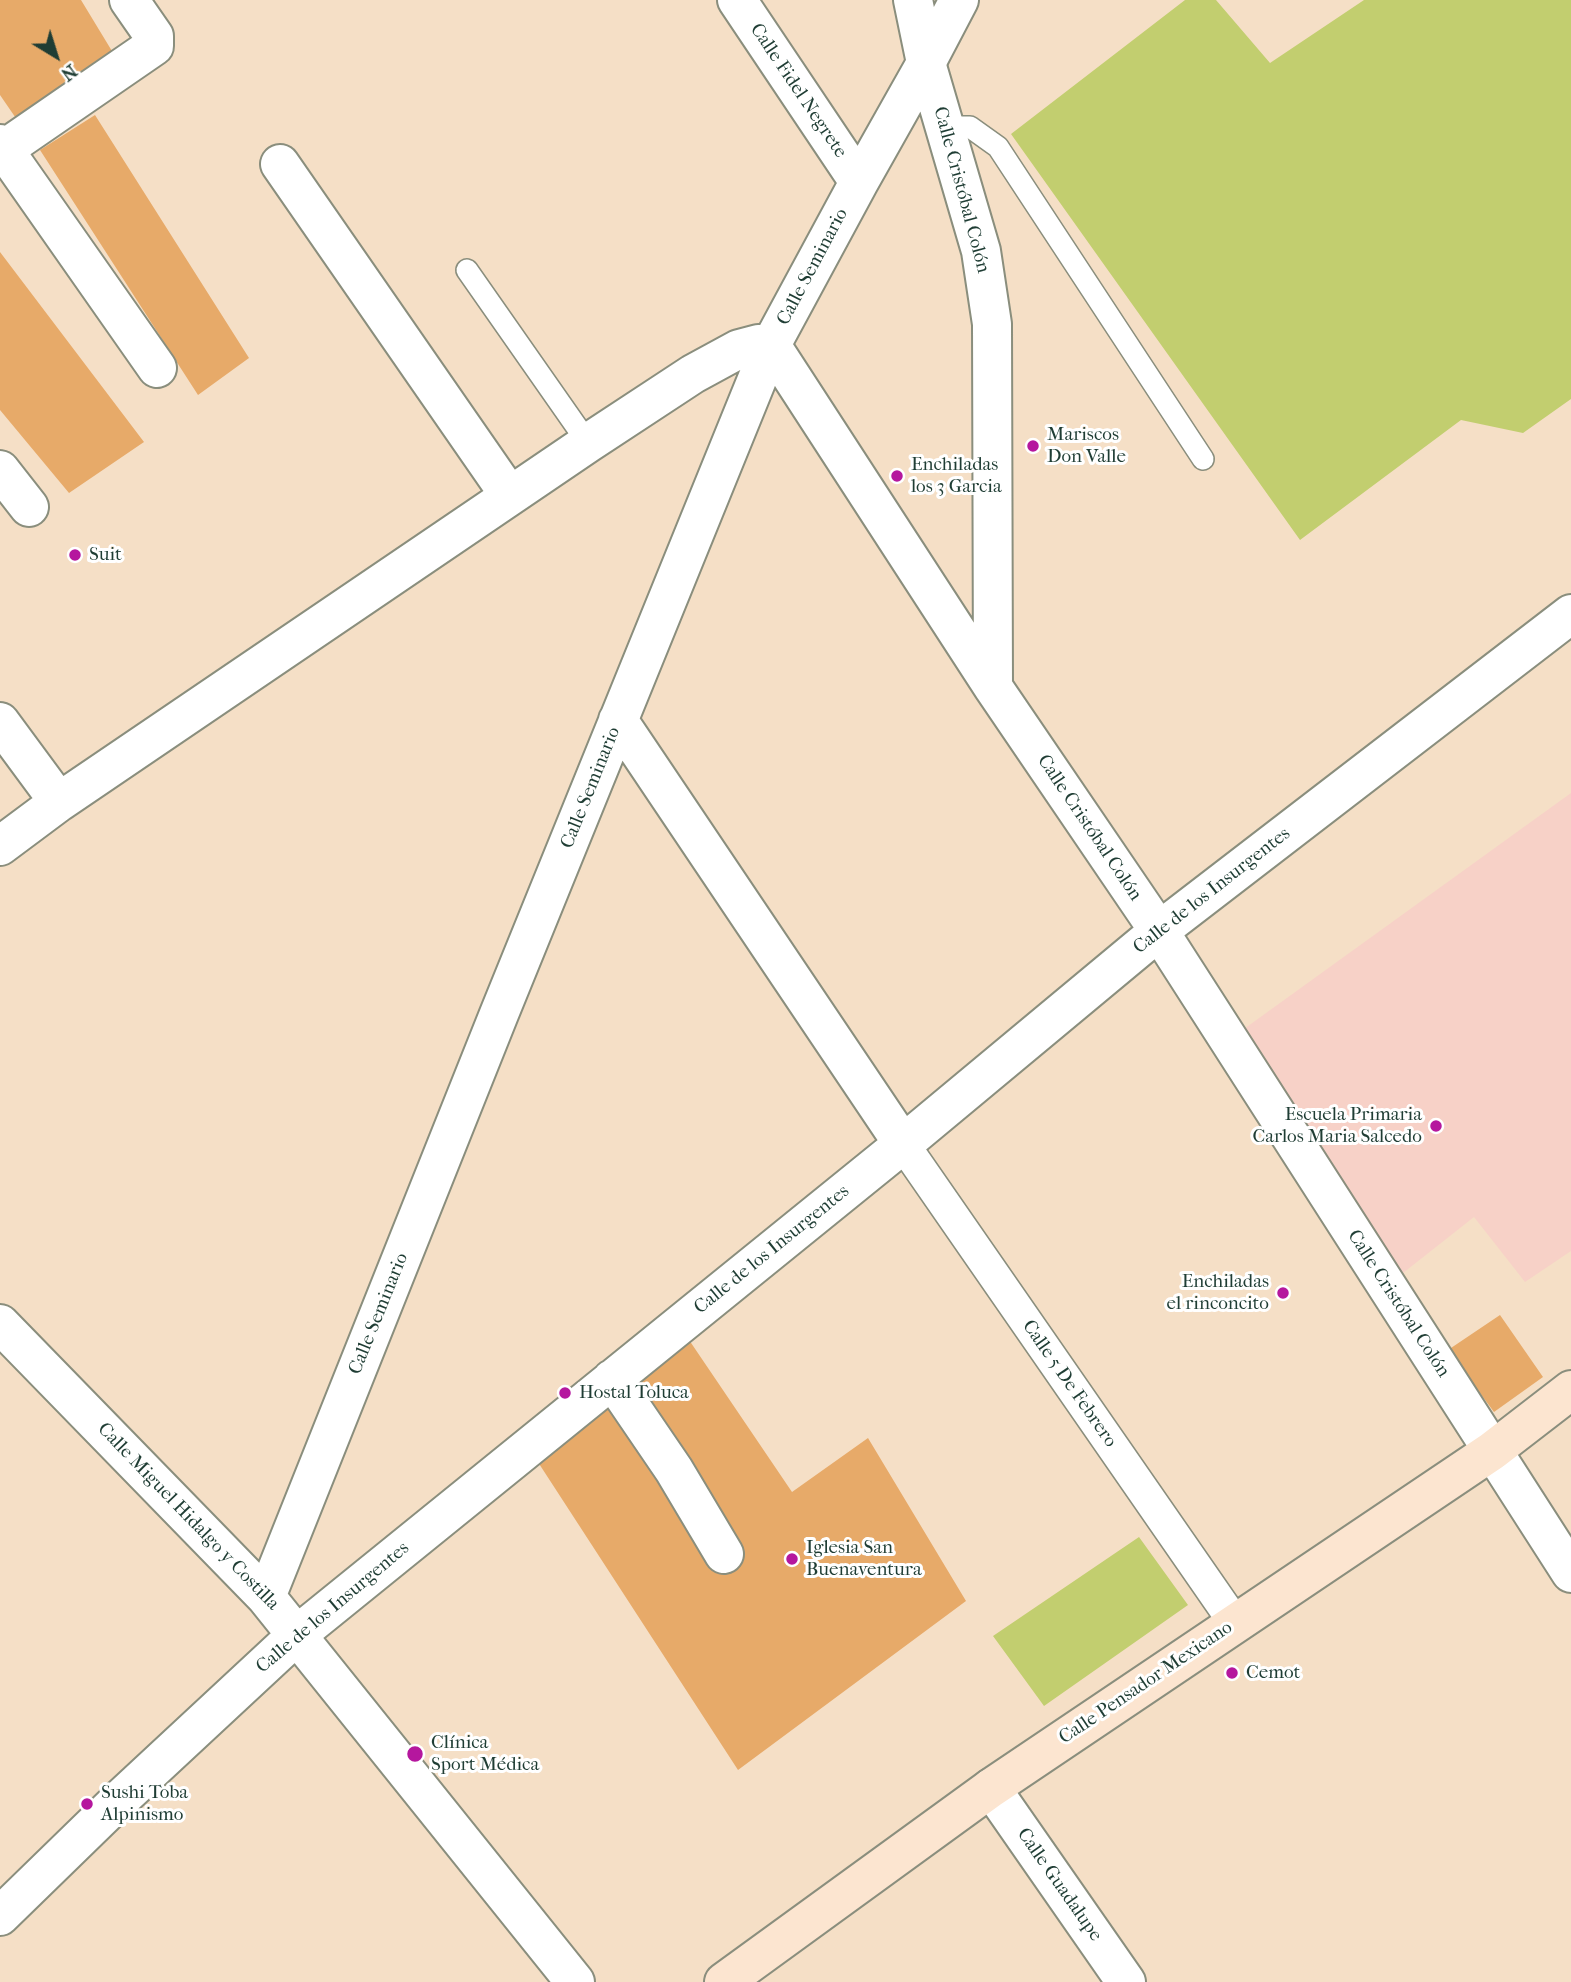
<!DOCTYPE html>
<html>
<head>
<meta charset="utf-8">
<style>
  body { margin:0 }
  #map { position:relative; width:1571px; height:1982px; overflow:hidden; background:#f5dfc6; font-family:"IM FELL French Canon",serif }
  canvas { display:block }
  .north { position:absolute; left:21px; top:21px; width:70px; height:70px; -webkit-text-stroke:5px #fff; paint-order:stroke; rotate:142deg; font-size:19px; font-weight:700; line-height:28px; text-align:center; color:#1f3d34 }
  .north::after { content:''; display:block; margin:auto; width:24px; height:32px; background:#1f3d34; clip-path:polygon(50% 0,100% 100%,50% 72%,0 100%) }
</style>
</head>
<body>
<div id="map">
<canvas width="1571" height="1982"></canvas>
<div class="north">N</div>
</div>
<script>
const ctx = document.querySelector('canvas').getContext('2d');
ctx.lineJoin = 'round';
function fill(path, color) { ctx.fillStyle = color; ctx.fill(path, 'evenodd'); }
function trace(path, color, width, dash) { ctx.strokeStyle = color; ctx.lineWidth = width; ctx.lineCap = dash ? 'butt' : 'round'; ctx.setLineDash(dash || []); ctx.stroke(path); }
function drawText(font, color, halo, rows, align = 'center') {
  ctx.font = font + ' "IM FELL French Canon",serif'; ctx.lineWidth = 6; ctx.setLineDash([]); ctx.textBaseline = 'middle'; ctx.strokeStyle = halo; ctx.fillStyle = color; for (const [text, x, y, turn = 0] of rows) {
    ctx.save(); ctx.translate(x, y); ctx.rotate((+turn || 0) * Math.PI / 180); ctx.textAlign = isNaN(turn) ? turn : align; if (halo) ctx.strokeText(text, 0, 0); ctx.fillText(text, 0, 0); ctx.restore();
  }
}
const built = new Path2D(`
  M1571 793V1251L1525 1282 1474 1217 1403 1273 1237 1034Z`);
const green = new Path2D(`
  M1185 0H1216L1270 63 1364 0H1571V399L1523 433 1461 420 1300 540 1011 134Z
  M1139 1537 1188 1605 1044 1706 993 1636Z`);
const building = new Path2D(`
  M0 0H81L118 61 22 127 0 95Z
  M95 115 249 358 198 395 40 150Z
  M0 252 144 442 69 493 0 410Z
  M1500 1315 1543 1377 1494 1412 1448 1350Z
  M685 1334 792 1492 868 1438 966 1601 738 1770 534 1456Z`);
const service = new Path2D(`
  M946 127H970L998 147 1203 459
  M467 270 588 443`);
const pedestrian = new Path2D(`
  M903 1144 1235 1623`);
const minor = new Path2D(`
  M737 0 859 182
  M926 63 981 251 992 324 993 687
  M0 144 157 368
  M0 152 154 46V36L129 0
  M280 164 510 496
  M771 345 993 687 1159 931 1571 1573
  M0 470 29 507
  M618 720 903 1144
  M0 722 59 802
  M0 846 59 802 588 443 693 374 739 349 758 344 771 345
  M0 1324 266 1597 575 1982
  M612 1379 674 1470 724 1554
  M266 1597 499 1014 771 345 859 182 926 63
  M991 1788 1126 1982
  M0 1916 114 1805 298 1634 903 1144 1159 931 1571 614`);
const tertiary = new Path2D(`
  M913 0 926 63
  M926 63 959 0`);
const secondary = new Path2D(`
  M724 1982 991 1788 1492 1451 1571 1390`);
const markers = [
  [1033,446,7,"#b5179e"],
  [897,476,7,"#b5179e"],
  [75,555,7,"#b5179e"],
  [1436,1126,7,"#b5179e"],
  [1283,1293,7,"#b5179e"],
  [565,1393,7,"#b5179e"],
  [792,1559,7,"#b5179e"],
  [1232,1673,7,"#b5179e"],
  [415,1754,9,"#b5179e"],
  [87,1804,7,"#b5179e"]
];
const streetNames = [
  ["Calle Fidel Negrete",798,91,56],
  ["Calle Cristóbal Colón",961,190,75],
  ["Calle Seminario",813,267,-62],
  ["Calle Seminario",591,788,-68],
  ["Calle Cristóbal Colón",1089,828,56],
  ["Calle de los Insurgentes",1212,891,-38],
  ["Calle de los Insurgentes",772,1250,-39],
  ["Calle Cristóbal Colón",1398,1304,57],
  ["Calle Seminario",379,1314,-68],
  ["Calle 5 De Febrero",1069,1384,55],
  ["Calle Miguel Hidalgo y Costilla",188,1517,46],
  ["Calle de los Insurgentes",333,1608,-40],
  ["Calle Pensador Mexicano",1146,1683,-34],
  ["Calle Guadalupe",1059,1885,55]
];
const poiNames = [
  ["Mariscos",1047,435],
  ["Don Valle",1047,457],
  ["Enchiladas",911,465],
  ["los 3 Garcia",911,487],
  ["Suit",89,555],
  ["Escuela Primaria",1422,1115,"right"],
  ["Carlos Maria Salcedo",1422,1137,"right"],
  ["Enchiladas",1269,1282,"right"],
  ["el rinconcito",1269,1304,"right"],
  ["Hostal Toluca",579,1393],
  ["Iglesia San",806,1548],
  ["Buenaventura",806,1570],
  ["Cemot",1246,1673],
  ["Clínica",431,1743],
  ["Sport Médica",431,1765],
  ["Sushi Toba",101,1793],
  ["Alpinismo",101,1815]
];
fill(built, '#f7d1c7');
fill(green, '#c2ce6f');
fill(building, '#e7aa69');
trace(service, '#8a8e7d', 24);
trace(pedestrian, '#8a8e7d', 35);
trace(minor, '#8a8e7d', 42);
trace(tertiary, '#8a8e7d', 42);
trace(secondary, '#8a8e7d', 42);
trace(service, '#fff', 21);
trace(pedestrian, '#fff', 32);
trace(minor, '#fff', 38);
trace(tertiary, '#fff', 38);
trace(secondary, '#fce5d0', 38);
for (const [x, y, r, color] of markers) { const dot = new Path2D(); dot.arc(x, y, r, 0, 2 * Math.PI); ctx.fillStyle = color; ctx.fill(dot); trace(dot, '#fff', 2.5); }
drawText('19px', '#1f3d34', '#fff', streetNames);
drawText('19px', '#1f3d34', '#fff', poiNames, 'left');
</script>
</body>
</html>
